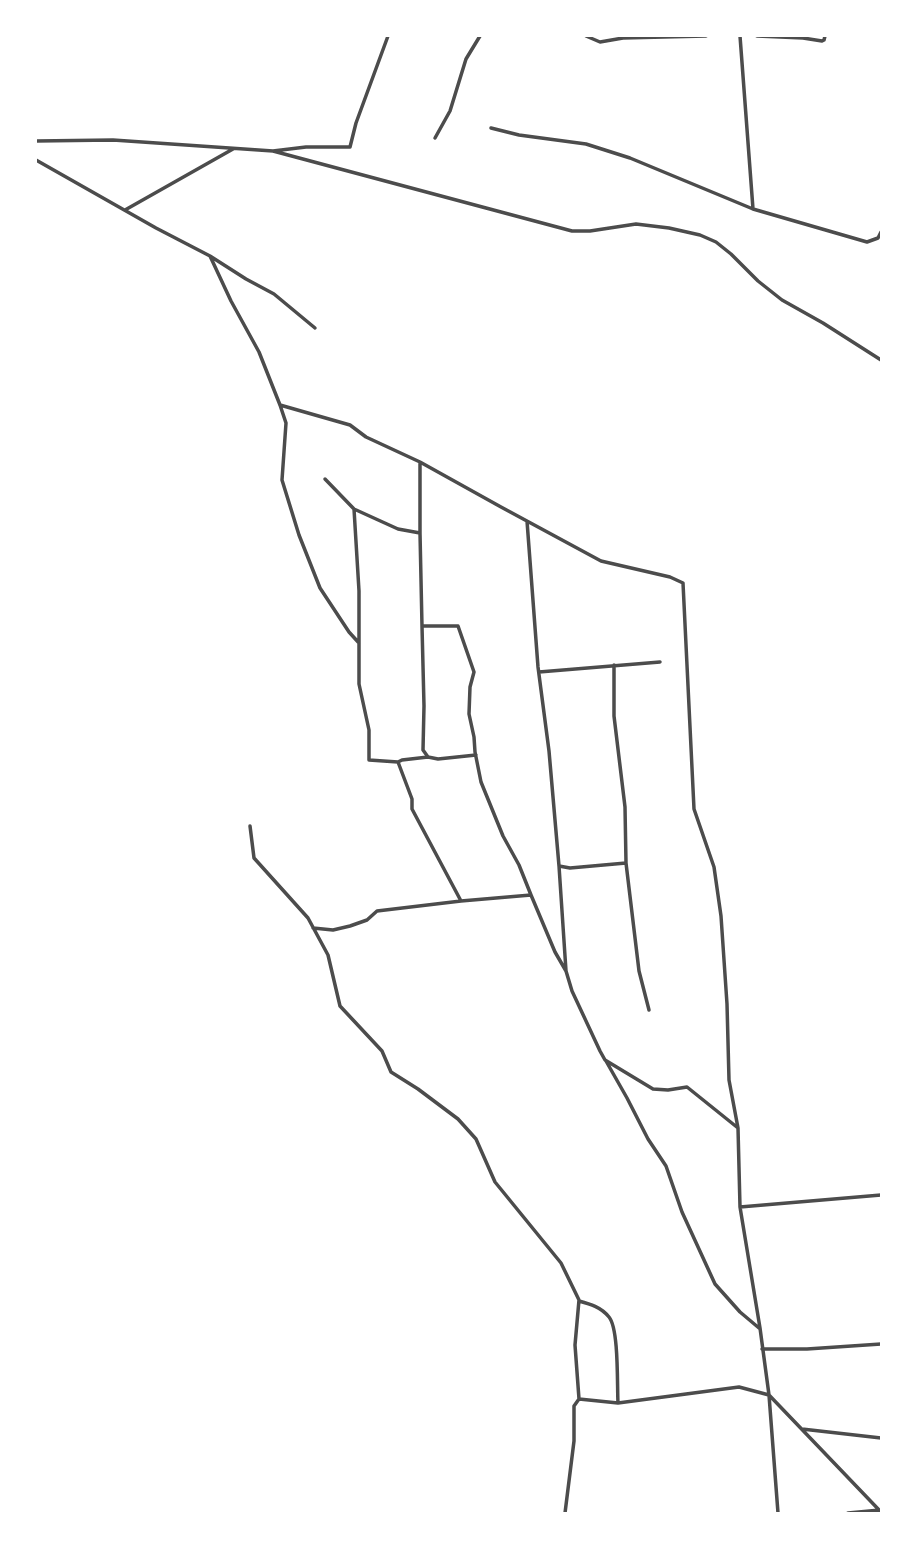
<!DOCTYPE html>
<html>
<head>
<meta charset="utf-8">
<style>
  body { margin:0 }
  #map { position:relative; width:917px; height:1549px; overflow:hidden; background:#fff; font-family:"IBM Plex Serif",serif }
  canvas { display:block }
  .frame { position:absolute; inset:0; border:37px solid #fff; pointer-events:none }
</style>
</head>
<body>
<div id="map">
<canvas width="917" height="1549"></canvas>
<div class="frame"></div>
</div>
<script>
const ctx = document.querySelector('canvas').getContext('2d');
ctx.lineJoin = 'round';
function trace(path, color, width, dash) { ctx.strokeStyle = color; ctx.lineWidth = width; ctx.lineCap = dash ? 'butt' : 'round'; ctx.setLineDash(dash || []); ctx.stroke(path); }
const minor = new Path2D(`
  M586 36 600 42 623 38 706 36
  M740 36 753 209
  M757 36 803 38 822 41 824 40 825 36
  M491 128 519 135 586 144 630 158 753 209 867 242 878 238 881 232
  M435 138 450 111 466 59 480 36
  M36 141 113 140 273 151 306 147H350L356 123 388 36
  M273 151 572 231H590L636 224 669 228 700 235 716 242 731 254 758 281 782 300 823 323 881 360
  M36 160 156 228 210 256 246 279 274 294 315 328
  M125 210 233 149
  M210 256 231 301 259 352 280 405 286 423 282 480 299 535 320 588 349 632 359 643
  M280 405 350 425 366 437 420 462V533L422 626H458L474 672 470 687 469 714 474 737 475 752 481 782 503 836 519 865 531 895
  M420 462 501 507 601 561 670 577 683 583 694 809 714 867 721 916 727 1004 729 1080 738 1128 740 1207 760 1328 769 1395 881 1512
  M325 479 354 509 398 529 420 533
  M354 509 359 591V684L369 730V760L398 762 412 799V809L461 901 531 895 555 952 566 971
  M527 521 538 667 549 751 559 866 570 868 626 863
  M422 626 424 706 423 750 428 757 438 759 476 755
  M614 665V716L625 807 626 863 639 971 649 1010
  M539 672 660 662
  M398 762 402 760 428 757
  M250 826 254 858 308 918 328 955 340 1006 382 1051 391 1072 418 1089 458 1119 476 1139 495 1182 561 1263 579 1300 575 1345 579 1399 618 1403 739 1387 769 1395 778 1513
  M559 866 566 971 572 991 600 1051 605 1060 653 1089 668 1090 687 1087 738 1128
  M313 928 333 930 350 926 367 920 377 911 461 901
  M606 1061 627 1098 648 1139 666 1166 682 1212 715 1284 740 1312 759 1328
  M740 1207 881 1195
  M579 1301C590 1304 601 1307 609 1317 619 1329 617 1385 618 1403
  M762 1349H807L881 1344
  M802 1429 881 1438
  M565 1513 574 1441V1406L579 1399
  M848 1513 880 1510`);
trace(minor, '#4c4c4c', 3.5);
</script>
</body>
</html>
